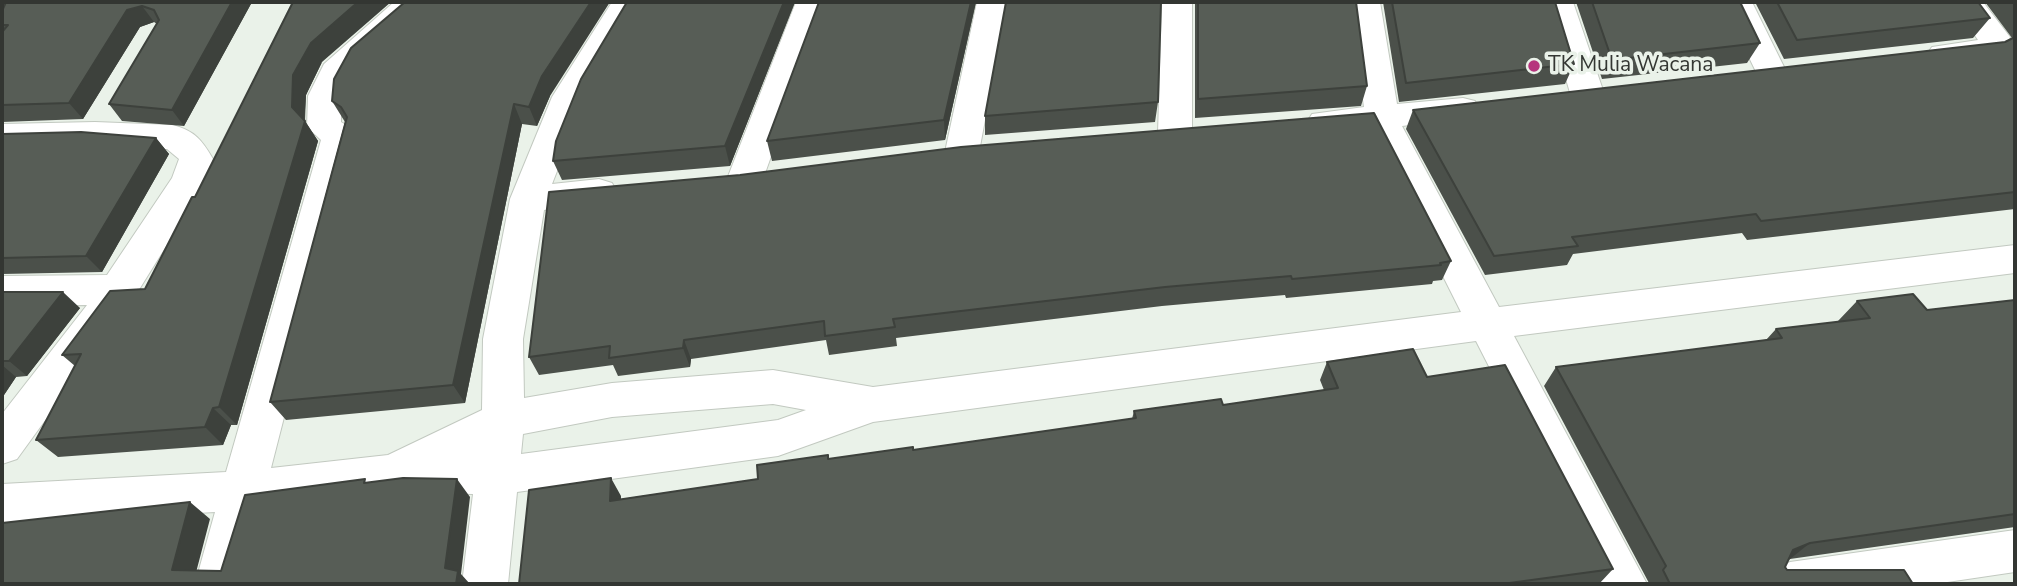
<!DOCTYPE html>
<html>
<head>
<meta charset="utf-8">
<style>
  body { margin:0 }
  #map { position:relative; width:2017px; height:586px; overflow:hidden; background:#eaf2e9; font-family:"Nunito Sans",sans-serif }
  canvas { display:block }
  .frame { position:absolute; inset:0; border:4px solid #333632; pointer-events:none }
</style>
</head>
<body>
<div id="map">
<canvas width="2017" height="586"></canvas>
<div class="frame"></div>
</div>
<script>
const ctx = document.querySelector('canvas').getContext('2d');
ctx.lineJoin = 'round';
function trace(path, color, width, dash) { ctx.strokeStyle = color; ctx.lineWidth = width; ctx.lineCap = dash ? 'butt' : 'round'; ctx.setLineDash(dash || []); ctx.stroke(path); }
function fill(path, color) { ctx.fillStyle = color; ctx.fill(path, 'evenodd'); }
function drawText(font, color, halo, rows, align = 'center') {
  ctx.font = font + ' "Nunito Sans",sans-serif'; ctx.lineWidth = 7; ctx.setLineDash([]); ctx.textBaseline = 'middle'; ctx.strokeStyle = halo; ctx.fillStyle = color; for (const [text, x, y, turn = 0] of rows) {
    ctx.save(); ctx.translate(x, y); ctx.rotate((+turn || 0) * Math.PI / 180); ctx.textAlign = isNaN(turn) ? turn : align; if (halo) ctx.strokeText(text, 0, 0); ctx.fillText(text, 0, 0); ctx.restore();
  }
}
const minor = new Path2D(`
  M2 2H13L20 12 13 28 2 31Z
  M394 2H427C393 52 342 50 341 122L351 128 356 136 271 468 388 455 482 410 483 339 510 199 552 97 612 2H642L586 97 552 184 599 179 612 183 617 192 612 201 544 210 523 339 524 398 612 383 773 370 873 387 1461 312 1369 129 1324 133 1312 130 1307 122 1312 114 1364 107 1350 2H1380L1397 104 1463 98 1475 101 1480 109 1475 117 1402 126 1499 307 2015 245V273L1514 336 1647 584H1600L1476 341 873 422 778 456 517 492 508 584H462L473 494 394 492 261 509 241 584H195L215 512 2 524V484L226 472 321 140 307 127 308 96 324 64ZM773 404 806 410 778 420 521 454 523 434 612 417Z
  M796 2H826L763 179 757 188 745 192 733 188 727 179Z
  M977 2H1007L979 152 974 161 962 164 950 161 945 152Z
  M1162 2H1192V133L1187 141 1175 145 1163 141 1158 133Z
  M1543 2H1573L1605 96 1600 104 1588 107 1576 104 1571 96Z
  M1722 2H1752L1787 73 1782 80 1771 84 1760 80Z
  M1952 2H1983L2010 37 2005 51C1990 64 1951 66 1932 61L1927 54 1932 47 1978 40Z
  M95 122 173 125C195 131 202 140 213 159L207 180 132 301 109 305 118 317 112 328 17 459 2 464V414L87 305 2 306V276L107 275 172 178 179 159 167 149 2 148V124Z
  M2015 530V572L1934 584H1767L1774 569 1790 562Z`);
const wall = new Path2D(`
  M6 2H252L184 126 122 121 109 104 157 24 154 22 140 27 83 119 2 122V11Z
  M795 2 730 166 562 180 553 161Z
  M819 2H976L945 140 772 161 767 141Z
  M1192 2H1356L1367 86 1361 106 1195 118V2Z
  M1383 2H1555L1574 64 1565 84 1399 102Z
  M1576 2H1740L1760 43 1747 63 1602 79Z
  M1755 2H1978L1990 18 1973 38 1784 59Z
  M1985 2H2015V209L1747 240 1742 233 1573 254 1567 265 1485 275 1406 129 1413 110 2005 42 2012 39V38Z
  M322 62 306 95 305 121 318 141 237 425H231L223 445 58 457 36 440 75 366 62 355 145 289 195 197Z
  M550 96 537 126 522 124 465 403 286 420 270 402 345 122 332 101Z
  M1158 102 1155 122 985 135V116Z
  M2 134 156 138 169 154 102 272 2 274Z
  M740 175 1451 261 1442 280 1433 281 1432 284 1286 298 1285 295 1162 306 896 338 897 346 829 355 826 340 691 359 690 367 618 376 613 365 539 375 529 357Z
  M2 292 80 308 27 376 16 377 2 398Z
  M2015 300V529V527L1790 559 1788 560 1785 567 1787 570 1913 584H1648L1649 583 1544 386 1556 367 1766 340 1776 329 1839 322 1838 321 1857 301 1927 310Z
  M1327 362 1427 377 1613 569 1599 584H519L621 496V499L758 479 828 455 829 459 913 450 1132 419 1134 411 1223 405 1324 390 1320 380Z`);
const shadedWall = new Path2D(`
  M232 2H252L184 126 172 110Z
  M358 2H391L322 62 306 95 304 124 305 121 318 141 237 425 219 407 292 107 293 75 311 43Z
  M591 2H610L550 96 537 126 529 107 542 76Z
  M784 2H795L730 166 725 146Z
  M971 2H976L945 140 944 120Z
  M142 6 154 22 140 27 83 119 69 103 127 10Z
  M514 104 522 124 465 403 453 385Z
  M156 138 169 154 102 272 86 256Z
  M63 292 80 308 27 376 9 361Z
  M684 340 691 359 690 367 683 348Z
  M2 365 16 377 2 398Z
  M213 408 231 425 223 445 205 427Z
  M611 478 621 496 619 517 610 501Z
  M457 479 470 497 461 574 470 584H456L445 568Z
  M190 502 210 519 193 584 172 570Z
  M1810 543 1790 559 1773 567 1793 550Z`);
const building = new Path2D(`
  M6 2H232L172 110 109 104 159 20 154 10 142 6 127 10 69 103 2 105V32L8 25H2V11Z
  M293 2H358L311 43 293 75 292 107 305 121 219 407 213 408 205 427 36 440 81 354 62 355 110 291 145 289 192 197H195Z
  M405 2H591L542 76 529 107 514 104 453 385 270 402 347 117 341 107 332 101 334 79 351 48Z
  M627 2H784L725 146 553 161 556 141 581 79Z
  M819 2H971L944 120 767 141Z
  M1006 2H1161L1158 102 985 116Z
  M1198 2H1356L1367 86 1198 99Z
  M1392 2H1555L1574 64 1406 83Z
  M1592 2H1740L1760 43 1612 60Z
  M1777 2H1978L1990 18 1797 40Z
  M2015 37V192L1761 221 1756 214 1572 237 1578 246 1494 256 1413 110 2005 42Z
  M1374 113 1451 261 1440 263 1441 265 1292 279 1291 276 1165 287 893 319 895 327 825 336 824 321 684 340 683 348 609 358 610 346 529 357 549 192 740 175 961 147Z
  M81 132 156 138 86 256 2 258V134Z
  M2 292H63L9 361H2Z
  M1913 294 1927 310 2015 300V514L1810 543 1793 550 1785 567 1787 570H1904L1913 584H1670L1663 570 1666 566 1556 367 1782 338 1776 329 1870 318 1857 301Z
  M1413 349 1427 377 1505 365 1613 569 1502 584H519L529 490 611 478 610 501 758 479 757 465 828 455V459L913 447V450L1136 418 1134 411 1221 399 1223 405 1338 388 1327 362Z
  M403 478 457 479 445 568 458 571 456 584H2V523L190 502 172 570 221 571 245 495 365 479 364 483Z`);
const markers = [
  [1534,66,7,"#b6347d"]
];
const poiNames = [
  ["TK Mulia Wacana",1548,66]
];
trace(minor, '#c2c9c0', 2);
fill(minor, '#fff');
fill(wall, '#4b504a');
fill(shadedWall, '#3d413c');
fill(building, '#575d56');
trace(building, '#3d413c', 2);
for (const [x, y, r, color] of markers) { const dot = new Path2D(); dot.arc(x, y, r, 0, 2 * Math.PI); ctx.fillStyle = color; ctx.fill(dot); trace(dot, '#eaf2e9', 2.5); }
drawText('21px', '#333632', '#eaf2e9', poiNames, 'left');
</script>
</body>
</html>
